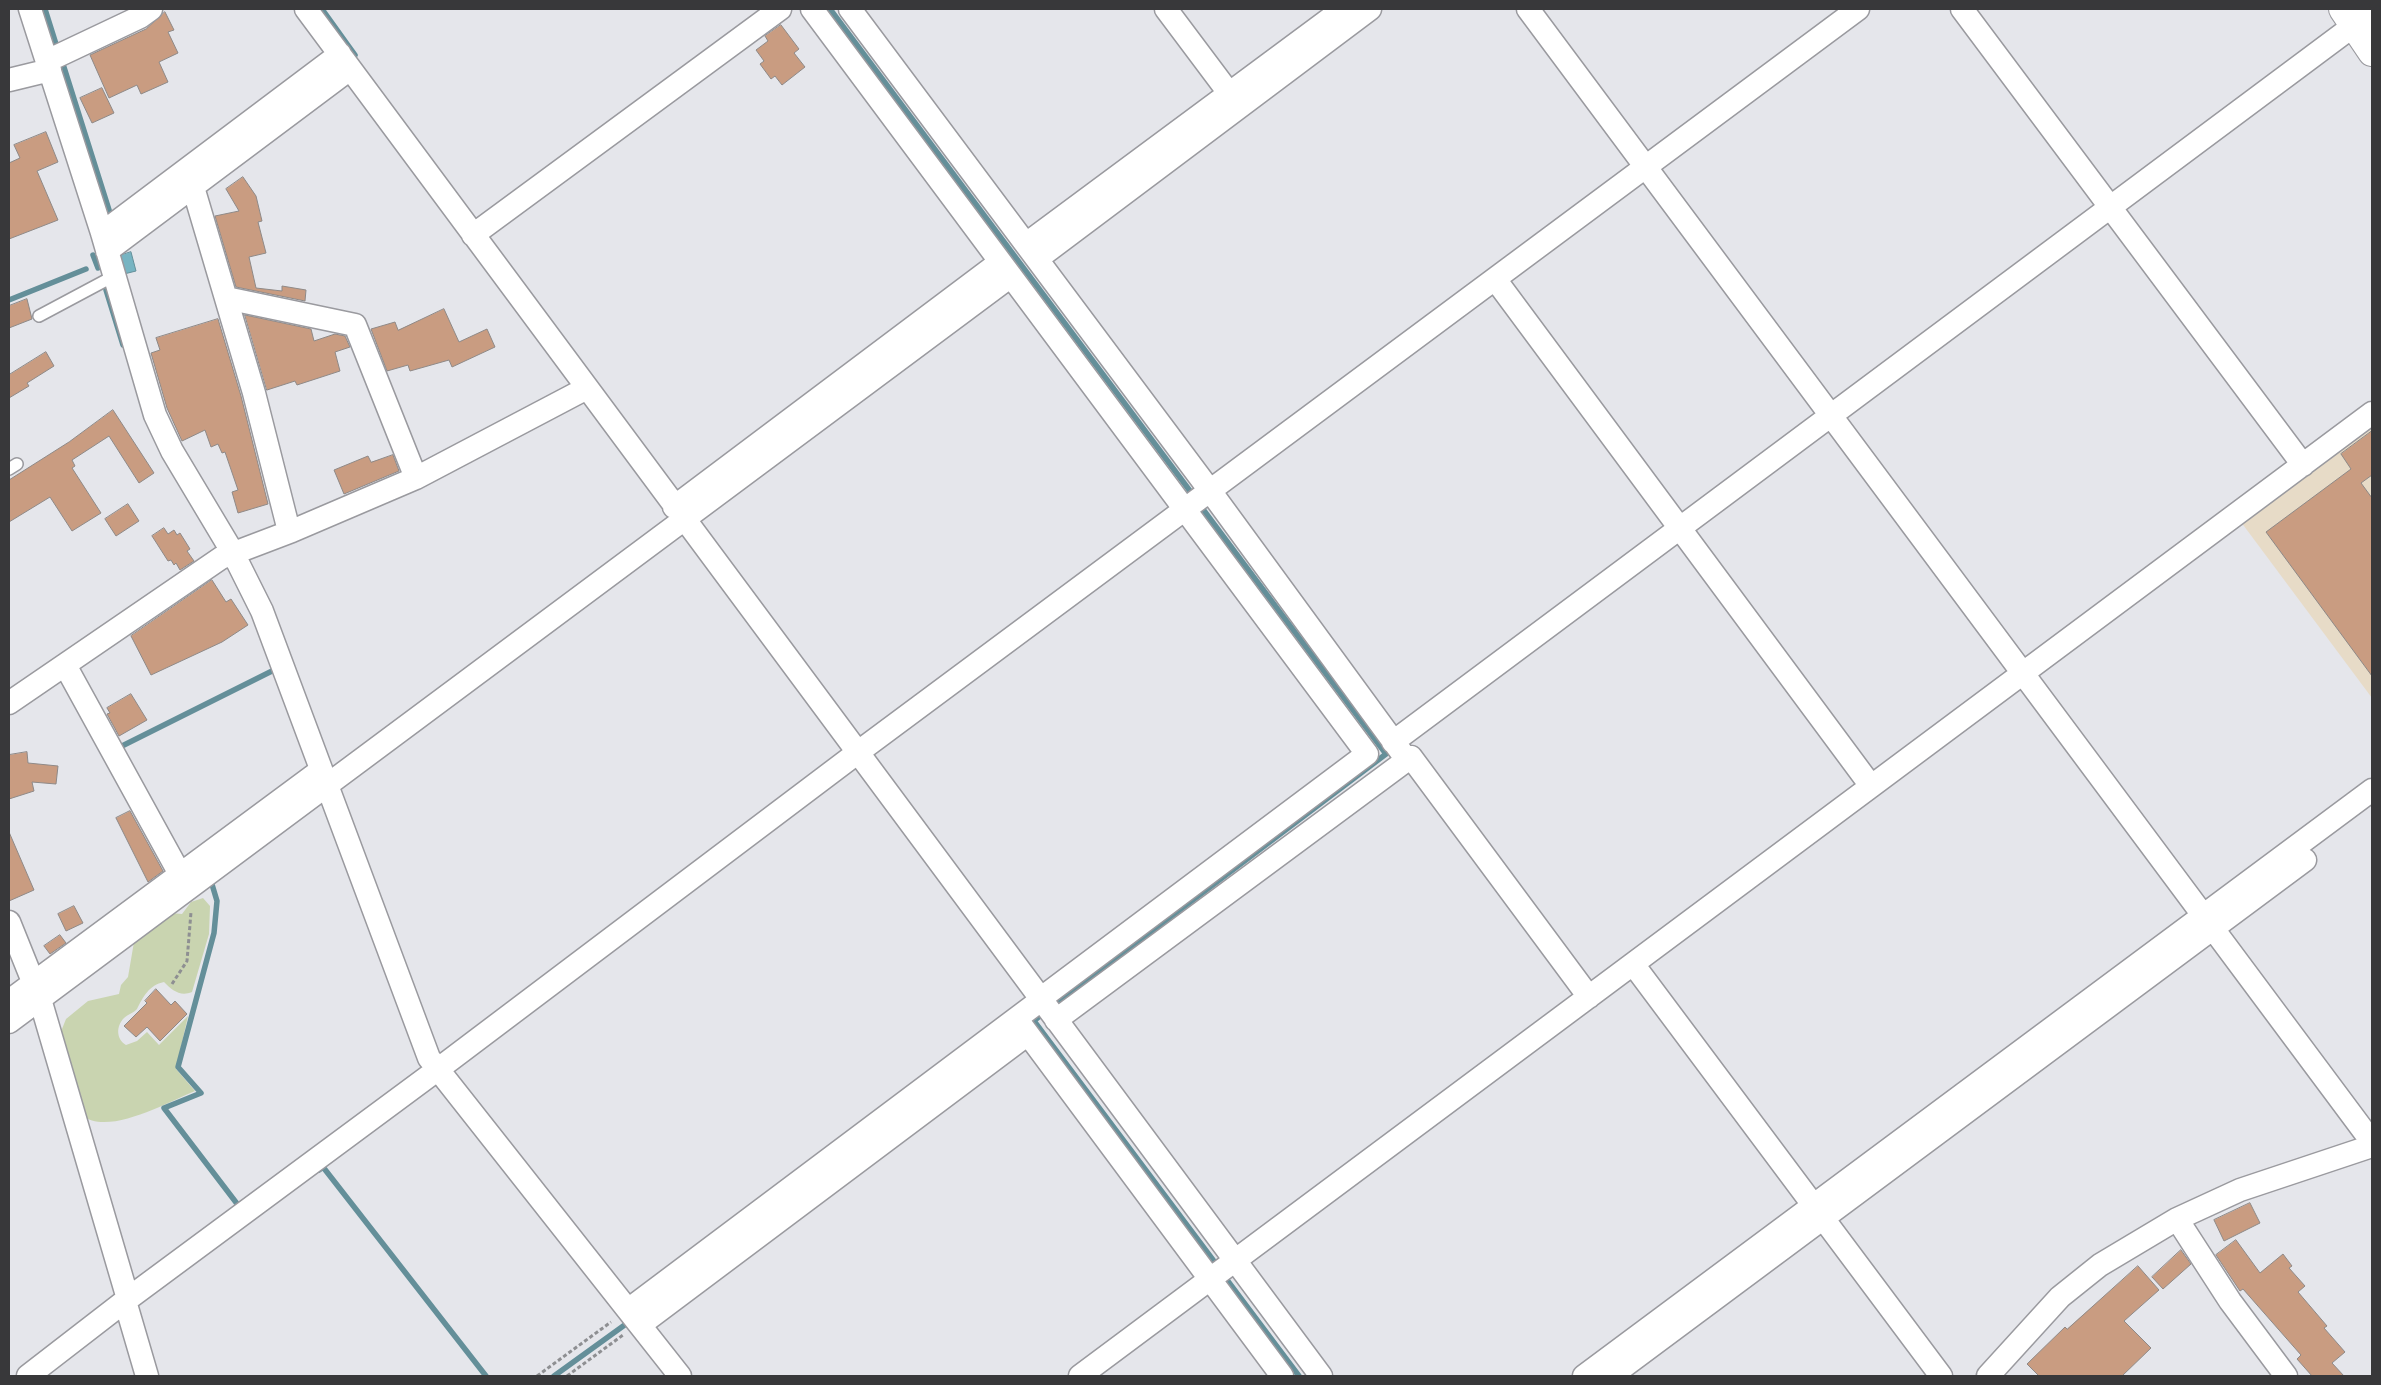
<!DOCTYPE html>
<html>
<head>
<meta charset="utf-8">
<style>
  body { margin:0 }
  #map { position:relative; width:2381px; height:1385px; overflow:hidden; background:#e5e6eb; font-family:Overpass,sans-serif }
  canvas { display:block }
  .frame { position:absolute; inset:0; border:10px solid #38383a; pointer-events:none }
</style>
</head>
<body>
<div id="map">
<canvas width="2381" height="1385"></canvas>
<div class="frame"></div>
</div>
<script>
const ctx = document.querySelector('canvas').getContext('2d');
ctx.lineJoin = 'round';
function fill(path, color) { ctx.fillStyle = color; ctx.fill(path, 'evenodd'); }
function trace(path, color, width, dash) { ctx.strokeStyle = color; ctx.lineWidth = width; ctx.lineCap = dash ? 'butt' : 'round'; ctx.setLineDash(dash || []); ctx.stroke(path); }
const industrial = new Path2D(`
  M2372 423V698L2241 522Z`);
const green = new Path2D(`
  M203 898 210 906 209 934 192 992C180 997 172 990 164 982 149 985 143 997 137 1009 134 1013 128 1014 124 1018 116 1026 116 1039 126 1045L137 1041 147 1032 159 1045 188 1016 176 1069 195 1091C168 1102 107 1137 82 1115L60 1034 66 1019 88 1001 119 994 121 985 128 977 134 942 171 913 182 914 191 902Z`);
const water = new Path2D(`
  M131 252 136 271 124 274 119 256Z`);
const stream = new Path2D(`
  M45 9 56 44
  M322 9 355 55
  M830 9 1193 495
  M63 64 110 213
  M93 255 98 268
  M106 290 123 345
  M9 300 86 269
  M120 747 274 670
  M211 881 217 901 214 933 178 1067 201 1093 164 1108 238 1205
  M1054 1005 1386 754 1202 508
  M1040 1016 1034 1021 1219 1268
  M319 1170 323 1167 486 1376
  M1224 1276 1299 1376
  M554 1376 626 1324`);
const building = new Path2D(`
  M165 12 174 30 168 32 178 53 159 62 168 82 141 94 137 85 109 98 90 55 146 29Z
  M781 25 799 49 794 53 805 67 782 85 775 76 771 79 760 64 764 61 756 50 768 41 765 36Z
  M102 88 114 113 92 123 80 98Z
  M46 132 58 162 37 171 58 220 9 239V163L20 158 14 145Z
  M243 177 256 196 262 221 258 222 266 253 249 257 256 288 282 291V286L306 290 305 301 236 287 215 216 239 211 226 189Z
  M27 299 32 319 9 328V306Z
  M444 309 459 342 487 329 495 347 452 367 449 360 410 371 408 365 387 371 371 329 395 322 398 330Z
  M245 315 311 329 314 341 335 334 345 336 350 347 335 352 340 371 297 385 295 381 267 390Z
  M218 319 241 396 268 504 238 513 232 492 238 490 225 452 222 453 218 444 211 447 205 430 182 441 167 408 151 353 160 350 156 338Z
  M46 352 54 366 27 383 29 386 9 398V375Z
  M113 410 154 473 139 483 109 436 72 460 75 466 72 468 101 513 72 531 50 497 9 522V480L69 442Z
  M2372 431V475L2361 483 2372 498V676L2266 532 2351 469 2341 454Z
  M393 455 399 471 344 494 334 470 368 456 371 462Z
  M128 504 139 521 116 536 105 519Z
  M164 528 168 534 174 530 177 535 180 533 190 549 187 551 194 561 180 570 176 563 174 565 171 560 168 561 152 536Z
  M212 580 226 602 231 599 248 625 222 642 151 675 131 636Z
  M131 694 147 720 119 736 107 714 110 713 107 708Z
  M27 752 28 763 58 766 56 784 32 782 34 791 9 799V755Z
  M130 811 163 871 148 882 116 818Z
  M9 832 34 890 9 901Z
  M74 906 83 923 66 931 58 914Z
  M60 935 66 943 50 954 44 946Z
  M156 989 171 1005 175 1001 187 1014 160 1041 147 1027 136 1037 124 1026 147 1003 145 1001Z
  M2250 1203 2260 1223 2224 1241 2214 1220Z
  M2236 1240 2260 1273 2283 1254 2292 1266 2289 1268 2305 1286 2298 1292 2327 1326 2324 1328 2345 1352 2332 1363 2344 1376H2312L2297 1359 2301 1355 2243 1289 2240 1291 2216 1255Z
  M2181 1250 2191 1264 2163 1289 2152 1277Z
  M2138 1266 2159 1290 2124 1321 2151 1348 2122 1376H2039L2027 1364 2065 1327 2067 1329Z`);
const path = new Path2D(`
  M172 984 187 961 191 912
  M537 1376 611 1322
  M567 1376 623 1335`);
const service = new Path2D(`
  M39 316 114 276
  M9 469 17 464`);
const minor = new Path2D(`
  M30 9 102 233 155 415 172 451 233 553 262 611 429 1058 680 1376
  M306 9 1321 1376
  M812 9 1367 754 1040 999
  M850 9 1211 492 1407 760
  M1166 9 1229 93
  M1528 9 2372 1142
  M1962 9 2303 465
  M47 61 140 17 151 9
  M9 80 50 70
  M193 187 254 393 289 531
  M102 233 340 54
  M473 235 780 9
  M1026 244 1343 9
  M107 251 350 69
  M1037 259 1370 9
  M1495 279 1871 786
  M226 298 355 325 416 478
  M674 507 1000 262
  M65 665 187 887
  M9 703 221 558 292 531 416 478 587 388
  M1393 742 2372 12
  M9 922 40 999 128 1299
  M1633 964 1941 1376
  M9 1001 321 770
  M1056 1020 1411 757 1589 997
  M9 1022 1011 276
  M1019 1022 1282 1376
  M2177 1219 2230 1301 2286 1376
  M125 1301 147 1376
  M628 1310 1041 1000
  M640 1325 1028 1034
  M28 1376 125 1301 437 1070 857 753 1858 9
  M1080 1376 2372 413
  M1584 1376 2372 790
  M1611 1376 2305 860
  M1988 1376 2060 1297 2100 1265 2177 1219 2240 1190 2372 1146`);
const secondary = new Path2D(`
  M2343 9 2372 52`);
fill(industrial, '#e7dbc7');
fill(green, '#c9d4b0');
fill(water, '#77b4c2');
trace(water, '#648f99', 1);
trace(stream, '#648f99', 5.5);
fill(building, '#c99c81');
trace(building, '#8e8987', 1);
trace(service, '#9a9a9f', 14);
trace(minor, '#9a9a9f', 25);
trace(secondary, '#9a9a9f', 30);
trace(path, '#8e8f92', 3, [4, 2.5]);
trace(service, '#fff', 11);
trace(minor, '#fff', 22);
trace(secondary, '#fff', 28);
</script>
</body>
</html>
